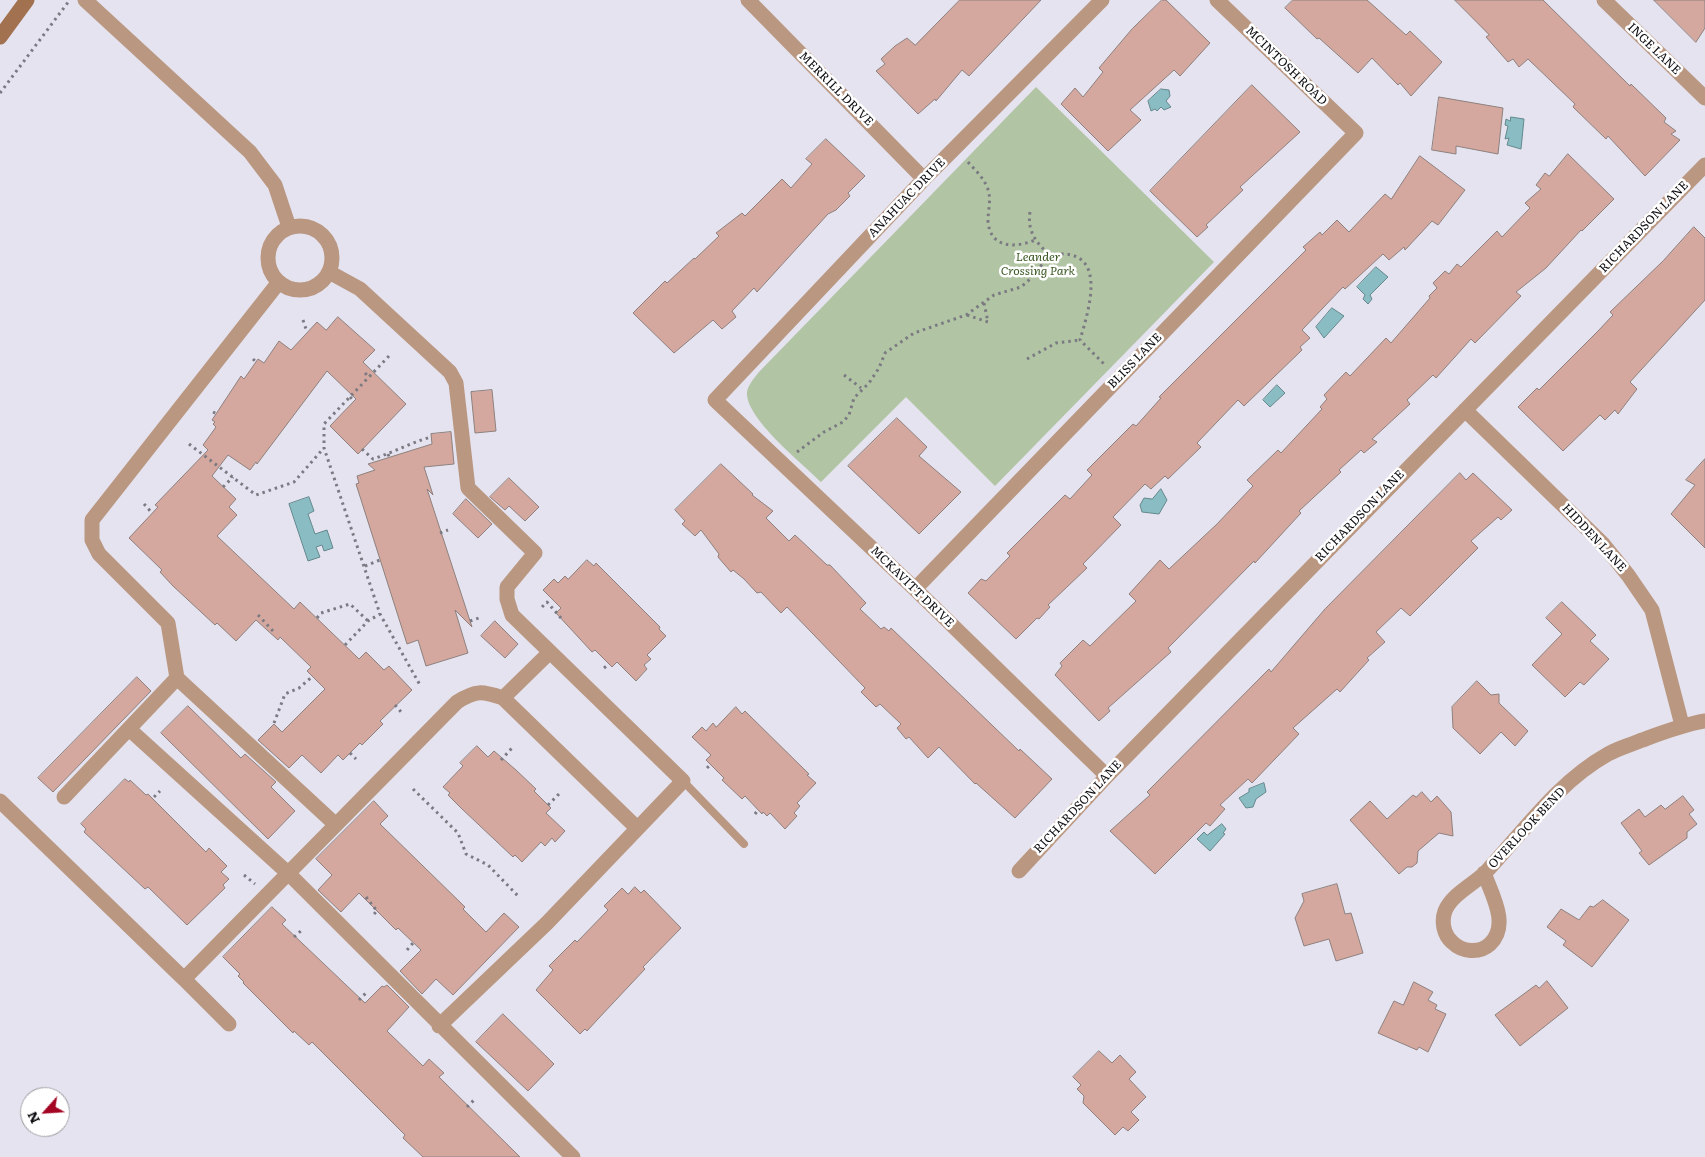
<!DOCTYPE html>
<html>
<head>
<meta charset="utf-8">
<style>
  body { margin:0 }
  #map { position:relative; width:1705px; height:1157px; overflow:hidden; background:#e4e3ef; font-family:Literata,serif }
  canvas { display:block }
  .north { position:absolute; left:20px; top:1087px; width:50px; height:50px; box-sizing:border-box; background:#fff; border:1px solid #9e9d9f; border-radius:50%; rotate:244deg; font-size:14px; font-weight:700; line-height:20px; text-align:center; color:#0c0b0f }
  .north::after { content:''; display:block; margin:auto; width:18px; height:22px; background:#a30523; clip-path:polygon(50% 0,100% 100%,50% 72%,0 100%) }
</style>
</head>
<body>
<div id="map">
<canvas width="1705" height="1157"></canvas>
<div class="north">N</div>
</div>
<script>
const ctx = document.querySelector('canvas').getContext('2d');
ctx.lineJoin = 'round';
function fill(path, color) { ctx.fillStyle = color; ctx.fill(path, 'evenodd'); }
function trace(path, color, width, dash) { ctx.strokeStyle = color; ctx.lineWidth = width; ctx.lineCap = dash ? 'butt' : 'round'; ctx.setLineDash(dash || []); ctx.stroke(path); }
function drawText(font, color, halo, rows, align = 'center') {
  ctx.font = font + ' Literata,serif'; ctx.lineWidth = 5; ctx.setLineDash([]); ctx.textBaseline = 'middle'; ctx.strokeStyle = halo; ctx.fillStyle = color; for (const [text, x, y, turn = 0] of rows) {
    ctx.save(); ctx.translate(x, y); ctx.rotate((+turn || 0) * Math.PI / 180); ctx.textAlign = isNaN(turn) ? turn : align; if (halo) ctx.strokeText(text, 0, 0); ctx.fillText(text, 0, 0); ctx.restore();
  }
}
const green = new Path2D(`
  M1036 87 1214 262 995 486 906 397 821 482C802 463 745 418 747 392 748 385 755 377 759 372Z`);
const water = new Path2D(`
  M1161 89 1169 90 1170 96 1166 101 1171 107 1164 110 1161 107 1157 111 1155 109 1151 111 1148 101Z
  M1511 117 1524 119 1521 149 1507 145 1509 138 1505 139 1508 126 1505 125 1506 119 1510 121Z
  M1376 267 1388 277 1370 295 1372 299 1368 304 1363 299 1365 295 1357 287Z
  M1332 308 1344 316 1324 338 1316 327Z
  M1277 385 1285 393 1270 407 1263 400Z
  M1161 489 1167 500 1159 514 1142 512 1140 505 1144 498 1152 499Z
  M309 497 314 511 308 514 315 534 327 530 333 548 324 551 322 545 316 547 320 557 308 561 289 504Z
  M1264 783 1266 792 1256 799 1253 807 1246 808 1239 798 1249 792V789Z
  M1222 824 1226 829 1223 833 1225 834 1210 851 1197 839 1204 832 1207 835Z`);
const building = new Path2D(`
  M960 0H1041L969 76 962 70 936 101 935 99 918 114 876 71 885 64 881 59 895 46 907 38 915 45Z
  M1162 0H1166L1210 43 1180 76 1174 70 1130 110 1141 120 1108 151 1061 104 1075 88 1083 97 1103 72 1099 68 1132 29Z
  M1293 0H1367L1406 35 1410 31 1442 62 1411 96 1400 83 1398 85 1372 58 1358 73 1319 38 1317 39 1285 8Z
  M1455 0H1543L1630 86 1631 84 1666 118 1664 122 1676 131 1671 134 1680 140 1645 176 1608 136 1606 139 1573 107 1575 104 1528 59 1519 67 1513 59 1508 62 1486 37 1489 35Z
  M1654 0H1705V28L1696 42Z
  M1252 85 1300 132 1240 187 1243 190 1206 225 1208 227 1197 237 1150 191Z
  M1439 97 1503 108 1498 154 1456 146V154L1432 150Z
  M826 139 865 176 848 193 850 196 836 210 828 214 757 292 754 288 732 311 736 317 722 329 713 320 674 353 633 313 665 281 667 283 694 258 695 259 719 236 716 233 742 213 745 216 782 179 791 188 812 164 806 159Z
  M1568 154 1614 199 1582 231 1581 230 1546 268 1516 292 1521 296 1475 343 1471 339 1436 378 1433 375 1407 400 1410 404 1372 439 1377 442 1364 453 1361 450 1339 470 1341 472 1299 511 1301 513 1255 563 1254 561 1168 648 1171 652 1108 708 1110 711 1099 721 1055 675 1062 666 1060 663 1083 640 1090 646 1136 601 1129 594 1160 560 1169 569 1217 524 1253 486 1247 480 1278 450 1281 453 1322 409 1320 407 1327 399 1324 395 1346 372 1350 376 1386 338 1391 343 1430 298 1429 296 1437 288 1433 283 1445 271 1449 274 1457 264 1461 267 1497 231 1502 237 1530 208 1525 203 1541 189 1536 185 1545 173 1549 176Z
  M1420 156 1465 190 1438 225 1432 221 1405 250 1404 247 1389 260 1383 254 1345 289 1343 287 1302 330 1310 338 1300 347 1302 350 1244 406 1238 400 1197 443 1201 447 1168 479 1165 476 1151 489 1145 484 1113 517 1121 525 1083 564 1087 568 1048 605 1050 607 1039 619 1037 618 1016 639 968 593 981 579 986 581 1010 556 1007 553 1065 495 1070 499 1092 475 1087 470 1133 424 1136 426 1161 398 1159 397 1306 250 1303 247 1320 232 1322 235 1337 220 1349 232 1385 194 1391 199Z
  M1694 227 1705 238V300L1630 382 1637 389 1618 414 1615 410 1605 420 1600 415 1563 451 1518 407 1537 388 1539 390 1598 331 1613 315 1610 312 1663 261Z
  M338 317 375 350 363 362 406 404 358 454 330 426 356 399 327 371 257 464 256 462 250 470 228 455 212 476 236 499 229 507 237 515 217 536 294 609 300 602 359 659 366 652 384 670 389 666 412 690 380 721 383 724 362 745 360 743 343 760 338 755 321 773 302 755 289 768 258 740 274 724 282 732 325 689 307 671 311 667 280 637 278 640 256 620 236 641 217 623 215 625 173 586 160 572 162 570 129 538 158 507 155 505 208 450 203 445 216 427 213 424 215 422 212 420 241 376 244 379 258 359 264 363 279 341 291 350 317 322 326 330Z
  M492 390 496 431 475 433 471 392Z
  M897 418 927 447 919 456 961 492 919 534 848 466Z
  M451 432 454 464 424 467 433 495 427 489 472 627 455 610 468 653 426 666 418 640 407 644 356 484 359 483 357 476 375 470 368 464 432 444 431 434Z
  M1705 459V548L1671 514 1695 485 1686 480Z
  M721 464 753 494 752 495 773 511 766 518 789 541 795 535 827 565H830L866 603 860 609 881 629 884 627 889 631 891 628 1019 751 1020 749 1052 779 1015 818 976 783 975 784 939 747 928 758 909 737 906 739 897 728 901 724 880 704 876 707 861 692 865 688 787 607 781 613 761 592 757 593 744 579 733 570 731 572 718 557 719 554 701 530 695 536 682 524 685 521 675 510Z
  M1460 473 1466 480 1473 473 1512 510 1501 520 1498 517 1471 541 1478 548 1410 616 1401 608 1376 632 1385 642 1367 658 1369 660 1340 692 1337 689 1293 728 1299 734 1252 783 1248 779 1220 805 1225 809 1210 826 1206 823 1155 874 1110 831 1150 795 1147 792 1269 669 1271 672 1325 609Z
  M509 478 539 507 525 521 509 506 505 510 490 497Z
  M466 499 492 524 478 538 453 514Z
  M587 560 594 566 596 563 660 627 659 629 666 636 647 655 651 659 644 665 647 669 636 681 617 662 612 667 595 650 592 652 556 613 561 608 543 590 554 579 558 583 565 576 568 579Z
  M1562 602 1596 635 1590 641 1609 659 1584 685 1580 682 1565 697 1532 665 1562 634 1546 618Z
  M495 621 518 644 505 658 481 636Z
  M137 677 151 691 53 792 38 778Z
  M1477 681 1491 695 1499 694V703L1528 731 1515 746 1501 732 1480 754 1453 728 1452 707Z
  M188 706 241 758 245 754 276 782 271 787 295 811 268 839 161 733Z
  M736 707 742 714 745 711 809 774 807 775 816 783 797 803 800 806 794 813 797 816 785 829 770 813 767 816 763 812 762 814 745 796 742 799 722 780 724 778 706 760 711 755 692 737 702 727 706 731 713 723 716 727Z
  M477 746 488 757 494 751 516 770 536 789 534 791 551 808 546 813 565 831 555 842 552 838 545 846 541 842 522 862 515 855 513 857 461 808 448 795 450 793 443 787 463 766 460 763Z
  M125 779 129 782 130 780 146 795 148 794 206 852 209 848 227 866 221 872 229 879 223 885 225 888 187 925 148 887 145 889 84 832 86 829 81 824Z
  M1422 792 1431 802 1437 796 1451 812 1453 836 1439 833 1418 851 1417 863 1412 867H1407L1399 874 1350 820 1370 801 1387 819 1413 795 1416 797Z
  M1683 796 1694 810 1689 814 1697 824 1687 832V838L1649 865 1639 853 1642 851 1621 823 1639 809 1645 817 1661 805 1665 809Z
  M374 801 388 816 380 824 465 907 463 909 486 932 504 913 519 927 453 995 436 979 422 994 400 971 421 950 398 928 396 930 359 893 341 912 318 890 332 875 316 859Z
  M1337 884 1345 914 1351 913 1363 953 1336 961 1329 939 1304 946 1295 918 1304 901 1302 894Z
  M635 887 641 893 644 890 681 928 643 967 645 969 598 1019 587 1031 585 1029 580 1034 536 990 553 970 549 966 575 940 577 942 608 910 604 906 622 888 628 894Z
  M1603 900 1629 920 1592 967 1563 945 1566 941 1547 927 1561 909 1579 920 1590 906 1593 907Z
  M272 907 286 920 282 924 365 1003 382 986 384 987 387 985 409 1007 387 1031 423 1066 429 1059 444 1073 439 1077 520 1157H423L403 1138 405 1135 312 1042 309 1045 294 1031 293 1033 243 983 244 982 238 976 240 974 223 957Z
  M1547 981 1568 1008 1520 1046 1495 1015 1536 985 1539 988Z
  M1414 982 1433 992 1428 1000 1437 1005 1435 1009 1446 1014 1428 1052 1419 1047 1417 1050 1378 1033 1394 1001 1403 1005Z
  M503 1014 554 1064 528 1091 476 1042Z
  M1099 1051 1112 1063 1120 1055 1136 1072 1129 1079 1146 1097 1131 1112 1139 1120 1128 1131 1123 1127 1115 1135 1083 1103 1084 1096 1077 1089 1081 1085 1073 1077Z`);
const path = new Path2D(`
  M0 93 69 1
  M968 162C975 170 983 177 987 187 992 198 988 210 988 221 990 249 1016 248 1035 240
  M1030 212C1027 231 1036 243 1050 255
  M967 315 988 322 984 303
  M303 320 307 332
  M389 356 324 424V448L380 614 420 685
  M253 359 256 362
  M1027 359 1056 343 1080 340
  M365 373 369 377
  M844 375 861 388
  M350 397 354 401
  M213 412 217 414
  M189 444 256 495 294 482 323 449
  M362 449 373 459C394 452 410 443 431 437
  M797 452 824 432 843 422 849 415 854 398 869 383 879 368 885 353 914 333 966 315 994 295 1021 287 1028 281 1050 255C1110 245 1089 309 1080 340L1106 366
  M388 454 390 460
  M223 487 233 477
  M144 504 152 513
  M440 533 448 530
  M365 566 380 560
  M542 607 547 602 561 618
  M258 615 273 631
  M317 618 321 613 350 604 368 621
  M470 621 479 618
  M345 645 368 621 380 614
  M604 668 609 664
  M395 705 402 713
  M274 723 285 694 299 688 313 676
  M350 753 356 759
  M501 760 512 748
  M707 768 711 764
  M413 789 458 833 466 854 488 865 519 897
  M154 797 160 791
  M548 805 559 794
  M755 814 758 810
  M244 875 255 884
  M366 897 377 911 372 916
  M294 937 303 929
  M407 950 413 943
  M359 1000 367 992
  M467 1107 476 1098`);
const service = new Path2D(`
  M683 781 744 844`);
const minor = new Path2D(`
  M85 0 250 152 275 185 289 227
  M748 0 924 179
  M1102 0 924 179 715 400 915 589 1107 776
  M1604 0 1705 98
  M268 258a32 32 0 1 1 64 0a32 32 0 1 1-64 0Z
  M329 272 360 289 450 372 456 383 468 488 535 553 507 587V599L512 615 683 781 547 923 439 1026
  M279 282 92 520V540L99 554 168 623 177 678 336 825
  M1465 410 1603 544 1628 575 1652 610 1682 725
  M915 589 1356 133 1217 0
  M550 652 503 698 637 828
  M129 729 289 874 573 1157
  M64 797 177 678
  M0 801 184 979 457 702C476 690 482 691 503 698
  M1019 871 1107 776 1705 165
  M1484 873C1492 895 1510 925 1490 944 1479 954 1462 952 1452 942 1444 935 1441 922 1445 911 1452 894 1474 884 1486 872 1524 831 1558 782 1608 754 1617 749 1627 746 1637 742 1659 734 1681 725 1705 721
  M184 979 229 1024`);
const secondary = new Path2D(`
  M0 37 27 0`);
const streetNames = [
  ["INGE LANE",1654,49,44],
  ["MCINTOSH ROAD",1286,66,44],
  ["MERRILL DRIVE",836,89,45],
  ["ANAHUAC DRIVE",907,198,-46],
  ["RICHARDSON LANE",1644,227,-46],
  ["BLISS LANE",1135,361,-46],
  ["RICHARDSON LANE",1360,516,-46],
  ["HIDDEN LANE",1594,538,47],
  ["MCKAVITT DRIVE",912,587,44],
  ["RICHARDSON LANE",1078,807,-47],
  ["OVERLOOK BEND",1527,828,-47]
];
const parkNames = [
  ["Leander",1038,257],
  ["Crossing Park",1038,271]
];
fill(green, '#b1c4a4');
fill(water, '#89bdc3');
trace(water, '#64888d', 1);
fill(building, '#d5a89f');
trace(building, '#8d807e', 1);
trace(path, '#7b7a82', 3, [2.5, 4]);
trace(service, '#ba9781', 8);
trace(minor, '#ba9781', 15);
trace(secondary, '#a27150', 15);
drawText('12px', '#0c0b0f', '#fff', streetNames);
drawText('italic 12px', '#3c5925', '#fff', parkNames);
</script>
</body>
</html>
